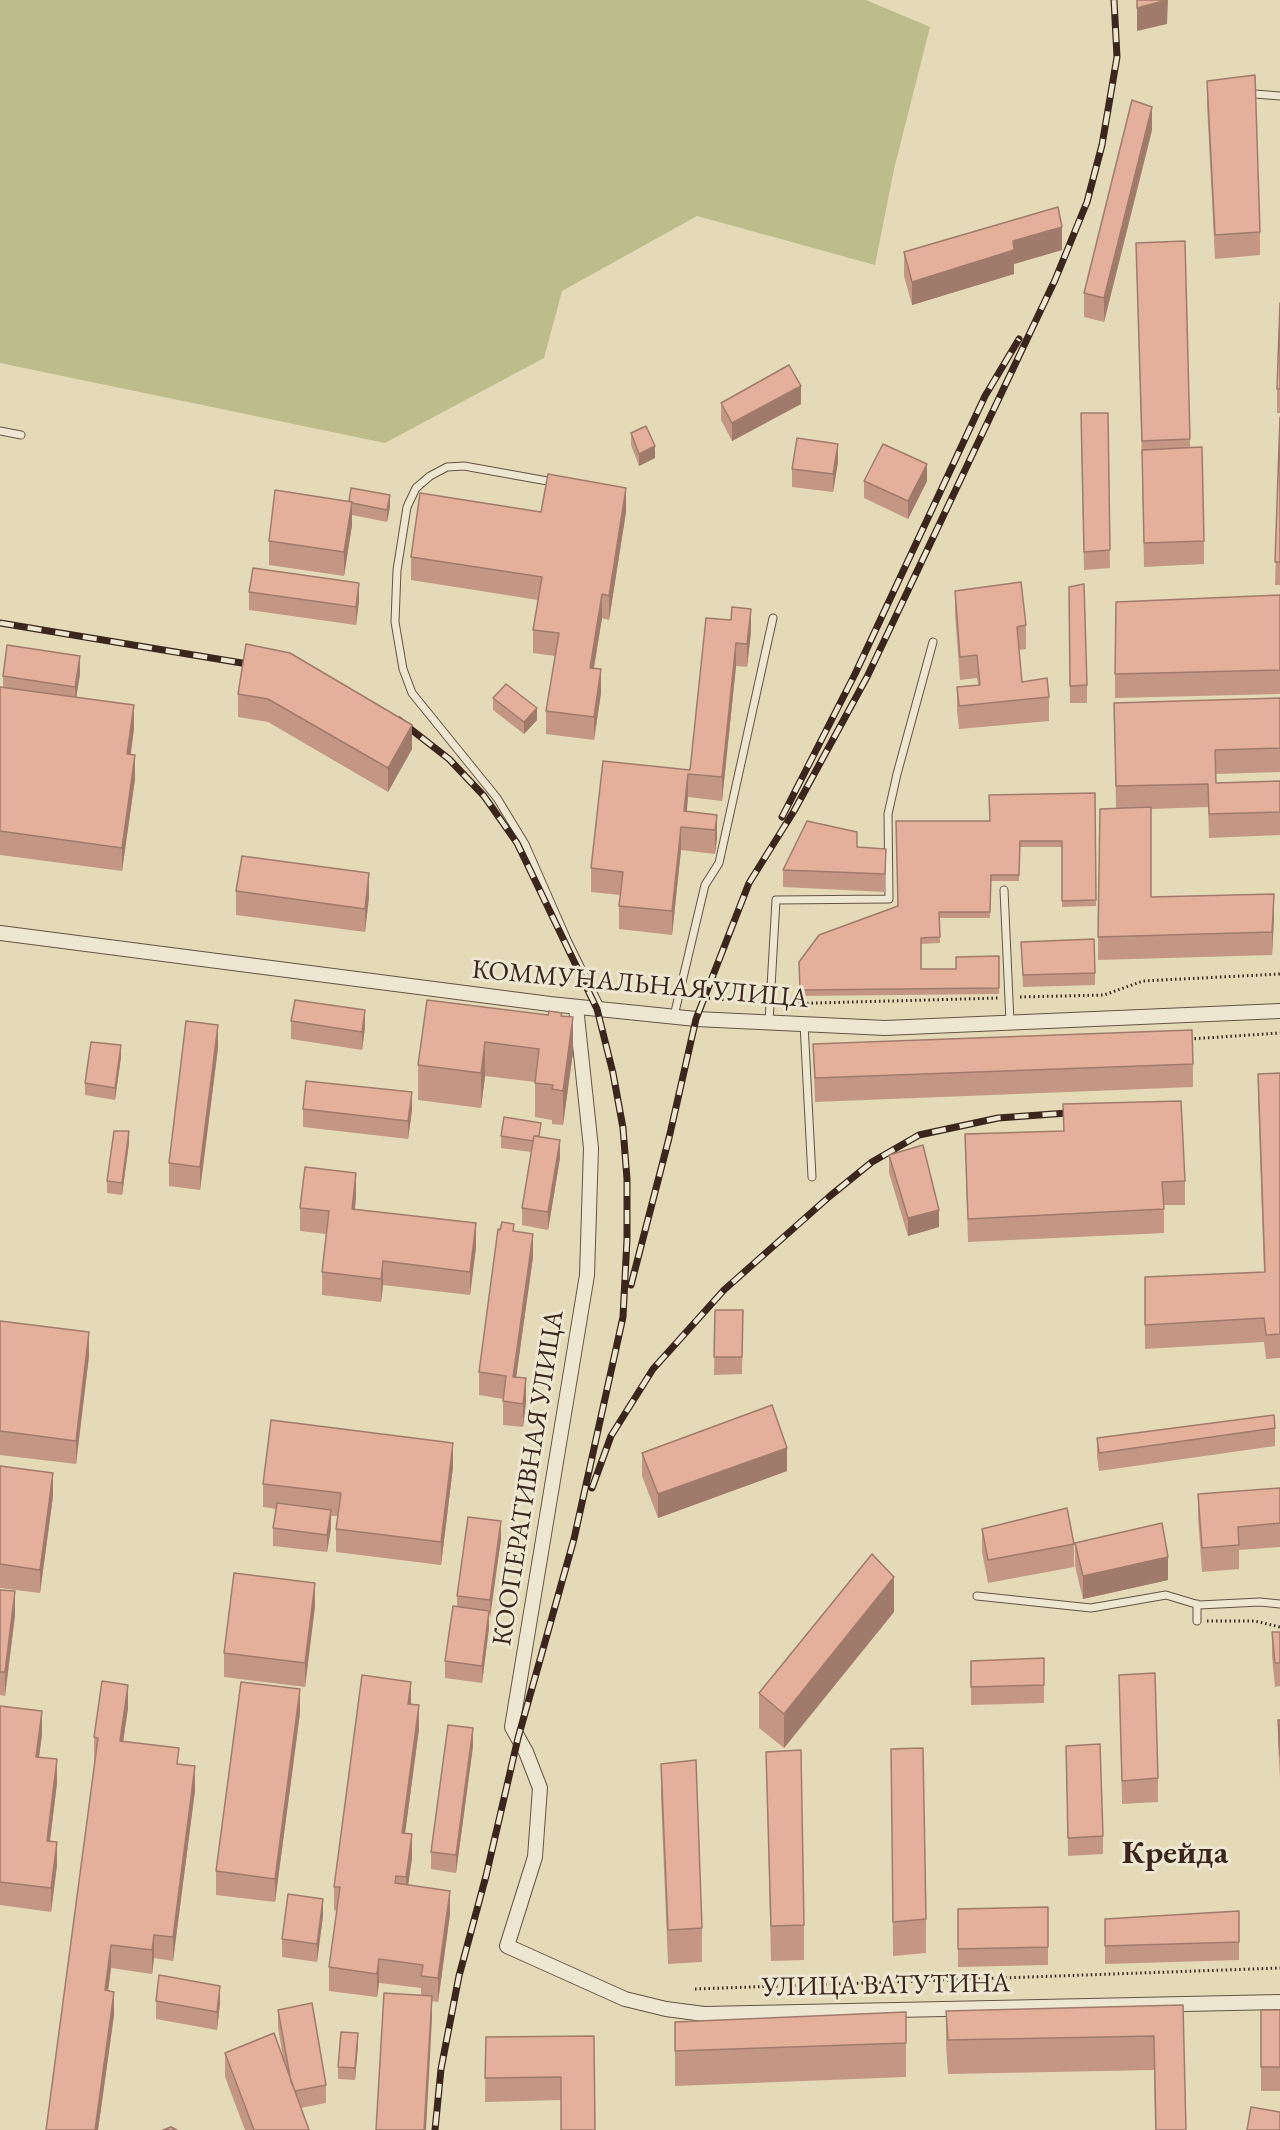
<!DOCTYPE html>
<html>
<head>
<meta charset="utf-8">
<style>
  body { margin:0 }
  canvas { display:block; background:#e4dab8 }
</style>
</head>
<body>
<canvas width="1280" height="2130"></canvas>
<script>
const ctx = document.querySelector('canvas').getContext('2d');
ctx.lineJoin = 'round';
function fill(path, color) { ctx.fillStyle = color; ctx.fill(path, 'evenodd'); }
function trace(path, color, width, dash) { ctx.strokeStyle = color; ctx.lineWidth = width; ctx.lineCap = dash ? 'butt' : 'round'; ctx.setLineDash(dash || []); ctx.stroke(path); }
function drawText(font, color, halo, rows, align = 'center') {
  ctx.font = font + ' "EB Garamond",serif'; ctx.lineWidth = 6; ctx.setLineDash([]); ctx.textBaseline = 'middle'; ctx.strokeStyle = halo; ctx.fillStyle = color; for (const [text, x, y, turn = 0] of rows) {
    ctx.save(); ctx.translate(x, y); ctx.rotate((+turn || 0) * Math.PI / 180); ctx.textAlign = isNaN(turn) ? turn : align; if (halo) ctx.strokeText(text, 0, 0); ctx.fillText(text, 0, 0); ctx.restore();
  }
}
const green = new Path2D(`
  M0 0H866L930 27 894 169 875 265 697 216 562 291 544 358 385 443 0 363Z`);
const path = new Path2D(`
  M1020 997 1104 995 1143 981 1280 974
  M704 998 759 1002
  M780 1004 999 998
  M1190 1039 1280 1033
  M1207 1621H1255L1280 1627
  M695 1989 1280 1968`);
const lane = new Path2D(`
  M1255 94 1280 96
  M0 431 21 435
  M553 482 464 466 447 467 430 476 416 488 407 507 397 570 395 622 403 669 412 693 497 798 525 844 568 942 601 1009
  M1004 890 1010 1022
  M674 1016 705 885 719 863 773 618
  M769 1022 776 900 889 899 888 814 897 774 933 642
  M804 1024 812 1177
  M977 1596 1091 1608 1166 1595 1199 1605 1260 1602 1280 1604
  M1197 1621V1604`);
const street = new Path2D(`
  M0 933 550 1004 696 1019 885 1028 1280 1011
  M576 1007 591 1148 587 1275 512 1727 526 1752 540 1788 535 1857 507 1946 625 1999 666 2009 704 2014 1280 2002`);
const rail = new Path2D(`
  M0 623 260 666
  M399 720 449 759 484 796 517 843 597 1009 613 1073 623 1128 627 1179V1239L623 1317 574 1539 518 1738 486 1876 459 1976 441 2069 435 2130
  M782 817 855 674 985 396 1019 339
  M631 1285 669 1138 696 1019 749 883 794 811 867 677 1055 280 1087 202 1102 145 1117 57 1114 0
  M592 1488 611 1436 653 1369 724 1290 830 1196 872 1162 919 1135 998 1118 1081 1112`);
const wall = new Path2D(`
  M1207 81 1260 232V255L1215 259 1207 105Z
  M1152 130 1104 322 1084 317V293Z
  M1185 241 1190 448 1204 541V564L1144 567 1142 465 1136 243Z
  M1062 250 1014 264V274L912 305 904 276V252Z
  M1280 303V413H1277V389Z
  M721 403 801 404 732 441 721 420Z
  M1108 413 1110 568 1084 570 1081 430Z
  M1280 417V585H1275Z
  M631 433 655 458 639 466 631 445Z
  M838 462 833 492 792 487V469Z
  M864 481H927L908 519 864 498Z
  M349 501 390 507 387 522 352 515V525L344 576 269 565V541Z
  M541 512H626L609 620 602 618 594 668 601 693 594 740 546 734V711L555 656 533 653V630L538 600 411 580V557Z
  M1069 587 1087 685V703H1070Z
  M955 591 1026 625V649L1019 650 1022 682 1049 697V721L959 729 957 711V687L978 685 977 678 960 680 955 614Z
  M249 592 359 601 356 625 249 610Z
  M1280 595V694L1115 698V674Z
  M731 620 751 632 747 667 736 666 722 801 688 797 687 812 717 815V838L715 854 681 850 672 935 619 929V906L620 895 591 892V868L690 770Z
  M246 644 412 749 388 792 268 722 238 717V694Z
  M80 674 76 698 134 729 131 754 135 779 122 871 0 855V687L3 688V676Z
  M493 698 537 720 524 734 493 710Z
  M1280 698V772L1216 774V783L1280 781V835L1209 838 1208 807 1151 809V897L1274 918 1272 955 1098 960V937L1116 808 1114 703Z
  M1095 793 1096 906 1062 907V847H1020L1019 881H991L990 918H939L940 943 921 944V969H956L999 956V994L800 996 799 962 897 906 990 821Z
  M857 847 886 866 885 892 783 887V870Z
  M236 891 369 897 365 932 236 915Z
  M1021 942 1095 973V985L1023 987Z
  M548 1015 562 1016 573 1052 563 1125 552 1124V1120L535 1117V1082L485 1076 481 1108 418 1100V1065Z
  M291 1021 365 1027 362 1050 291 1039Z
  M813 1044 1193 1064V1087L815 1102Z
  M218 1048 200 1190 169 1186V1163Z
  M121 1057 115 1100 85 1095V1083Z
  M1280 1073V1358L1266 1359 1264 1342 1145 1349V1277L1264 1272 1258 1098V1074Z
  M1063 1104 1185 1181V1205H1164V1233L968 1242 965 1134 1063 1131Z
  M303 1109 412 1110 408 1139 303 1127Z
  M501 1136 541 1137 560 1158 548 1230 522 1225V1208L531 1152 501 1148Z
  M129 1143 122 1195 107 1193V1181Z
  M889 1155 939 1227 908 1236 889 1173Z
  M356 1197 355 1209 476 1247 470 1295 383 1285 381 1302 322 1295V1272L326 1234 300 1231V1208Z
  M514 1231 533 1257 516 1377 526 1402 523 1427 503 1425V1399L479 1395V1372Z
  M715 1310 743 1328 742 1374 714 1375Z
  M0 1321 89 1356 76 1464 0 1455Z
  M1275 1428V1446L1099 1471 1097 1456V1438Z
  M642 1453 787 1471 658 1518 642 1476Z
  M0 1466 53 1496 40 1593 0 1588Z
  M453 1467 441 1565 336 1552V1529L338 1516H331V1528L327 1552 273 1546V1528L276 1509 263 1507V1484Z
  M1280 1488V1547L1239 1550V1569L1202 1572 1198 1518V1494Z
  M982 1529 1074 1544V1567L988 1583 982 1552Z
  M501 1539 489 1618V1628L482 1683 445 1678V1661L457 1606V1596Z
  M1075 1543 1168 1580 1083 1599 1075 1566Z
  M0 1590 15 1615 5 1696 0 1695Z
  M315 1606 305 1687 224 1677V1653Z
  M894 1612 784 1748 759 1728V1693Z
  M1272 1632H1280V1686L1275 1687 1272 1656Z
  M1044 1658V1703L971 1705V1661Z
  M1119 1675 1158 1778V1802L1122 1804Z
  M411 1704 419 1729 405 1833 412 1858 408 1885 450 1914 438 2002 432 2001V2019L421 1995V1988L379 1983 377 1997 329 1991V1967L337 1911 334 1910V1887Z
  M0 1706 42 1734 39 1757 57 1783 50 1841 57 1865 51 1912 0 1905Z
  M128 1708 123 1741 179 1764 195 1790 173 1961 154 1958 152 1974 111 1968 108 1991 114 2015 98 2130 94 1737Z
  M300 1713 275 1902 216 1895V1871Z
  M1278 1720H1280V1779L1278 1743Z
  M473 1746 456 1873 431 1869V1852Z
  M1066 1746 1103 1836V1854L1068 1856Z
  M891 1749 926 1919V1953L893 1956Z
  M766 1752 804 1925V1960L771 1961Z
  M661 1764 702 1928V1962L668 1964 661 1798Z
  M1048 1907V1965L958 1967V1909Z
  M1239 1911V1960L1105 1964V1919Z
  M323 1916 317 1962 282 1957V1939Z
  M156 2001 220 2003 217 2030 156 2019Z
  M1183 2005 1186 2130H1155L1154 2070 948 2074 946 2046V2011Z
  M278 2010 326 2085V2103L301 2108 309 2130H245L225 2077V2053L284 2063 278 2028Z
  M1261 2010H1280V2091H1261Z
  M906 2012V2077L675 2086V2022Z
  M594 2036 561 2100 485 2102 486 2037Z
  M358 2045 355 2080 338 2079V2067Z`);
const shadedWall = new Path2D(`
  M1168 0 1167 24 1137 31V8Z
  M1152 107V130L1104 322V298Z
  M1062 227V250L1014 264V274L912 305V282L1013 241Z
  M801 386V404L732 441V423Z
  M838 444V462L833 492V474Z
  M655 446V458L639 466V454Z
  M927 464V481L908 519V501Z
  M626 488V512L609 620V596Z
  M390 495V507L387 522V510Z
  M352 502V525L344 576V552Z
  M359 583V601L356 625V607Z
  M602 594V618L590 691V668Z
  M751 609V632L747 667V644Z
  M736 643V666L722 801V777Z
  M80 656V674L75 705V687Z
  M601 669V693L594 740V717Z
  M134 705V729L127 777V754Z
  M537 708V720L524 734V722Z
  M412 725V749L388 792V768Z
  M135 755V779L122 871V848Z
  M688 774V797L685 827 684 811Z
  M717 815V838L715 854V830Z
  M681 827V850L672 935V911Z
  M369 873V897L365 932V909Z
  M1274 894V918L1272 955V932Z
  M365 1010V1027L362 1050V1032Z
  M573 1017V1052L563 1125V1091Z
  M218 1025V1048L200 1190V1167Z
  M485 1042V1076L481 1108V1073Z
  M121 1045V1057L115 1100V1088Z
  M412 1092V1110L408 1139V1121Z
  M129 1131V1143L122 1195V1183Z
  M560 1140V1158L548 1230V1212Z
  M356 1173V1197L352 1232V1209Z
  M939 1210V1227L908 1236V1218Z
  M476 1223V1247L470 1295V1272Z
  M533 1234V1257L513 1400V1377Z
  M383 1261V1285L381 1302V1279Z
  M89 1332V1356L76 1464V1441Z
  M526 1378V1402L523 1427V1404Z
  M453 1443V1467L441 1565V1542Z
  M787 1448V1471L658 1518V1494Z
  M53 1473V1496L40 1593V1570Z
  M331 1510V1528L327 1552V1535Z
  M501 1521V1539L490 1618V1600Z
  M1168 1557V1580L1083 1599V1576Z
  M894 1577V1612L784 1748V1714Z
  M315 1583V1606L305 1687V1663Z
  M15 1591V1615L5 1696V1672Z
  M489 1611V1628L482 1683V1666Z
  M411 1682V1705L408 1704Z
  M128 1685V1708L120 1764V1741Z
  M300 1689V1713L275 1902V1879Z
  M419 1705V1729L402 1856V1833Z
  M42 1711V1734L36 1780V1757Z
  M473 1728V1746L456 1873V1855Z
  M57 1759V1783L47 1864V1841Z
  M195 1766V1790L173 1961V1937Z
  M412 1834V1858L406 1900V1877Z
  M57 1842V1865L51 1912V1888Z
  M450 1891V1914L438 2002V1978Z
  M323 1899V1916L317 1962V1944Z
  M154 1935V1958L152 1974V1950Z
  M111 1945V1968L105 2014V1990Z
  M379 1959V1983L377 1997V1974Z
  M220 1986V2003L217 2030V2012Z
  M114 1992V2015L98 2130H95Z
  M432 1996V2019L426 2130H424Z
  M358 2033V2045L355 2080V2068Z`);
const building = new Path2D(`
  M1137 0H1167L1137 8Z
  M1255 75 1260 232 1215 235 1207 81Z
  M1132 100 1152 107 1104 298 1084 293Z
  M1058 207 1062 227 1013 241 1014 250 912 282 904 252Z
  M1185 241 1190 439 1142 441 1136 243Z
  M1280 303V389H1277Z
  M789 365 801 386 732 423 721 403Z
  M1081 413H1108L1110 550 1084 552Z
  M1280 417V562H1275Z
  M646 426 655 446 639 454 631 433Z
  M797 438 838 444 833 474 792 469Z
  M883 444 927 464 908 501 864 481Z
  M1202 447 1204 541 1144 543 1142 450Z
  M548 474 626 488 609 596 602 594 590 668 601 669 594 717 546 711 559 633 533 630 542 577 411 557 420 493 541 512Z
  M351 488 390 495 387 510 352 503V502L349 501Z
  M275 490 352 502 344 552 269 541Z
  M253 568 359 583 356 607 249 592Z
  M1021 582 1026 625 1017 627 1022 682 1047 678 1049 697 959 706 957 687 980 685 977 655 960 657 955 591Z
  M1084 584 1087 685 1070 686 1069 587Z
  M1280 595V670L1115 674 1116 602Z
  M732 607 751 609 747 644 736 643 722 777 688 774 684 811 717 815 715 830 681 827 672 911 619 906 623 872 591 868 603 761 690 770 706 618 731 620Z
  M246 644 290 653 412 725 388 768 268 699 238 694Z
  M7 645 80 656 75 687 3 676Z
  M506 684 537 708 524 722 493 698Z
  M0 687 134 705 127 754 135 755 122 848 0 831Z
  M1280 698V748L1215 750 1216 783 1280 781V812L1209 814 1208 784 1116 786 1114 703Z
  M1095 793 1096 900 1062 901V841H1020L1019 875H991L990 912H939L940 937 921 938V969H956V957L999 956V988L800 990 799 962 819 935 898 906 896 821H990L989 795Z
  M1151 807V897L1274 894 1272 932 1098 937 1100 809Z
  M807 821 857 832V847L886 849 885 874 783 870Z
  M242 856 369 873 365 909 236 891Z
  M1094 939 1095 973 1023 975 1021 942Z
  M295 1000 365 1010 362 1032 291 1021Z
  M427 1000 548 1015 549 1011 562 1013 561 1016 573 1017 563 1091 552 1089 553 1085 535 1083 539 1049 485 1042 481 1073 418 1065Z
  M186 1021 218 1025 200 1167 169 1163Z
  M1192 1030 1193 1064 815 1078 813 1044Z
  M91 1042 121 1045 115 1088 85 1083Z
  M1280 1073V1334L1266 1335 1264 1318 1145 1325V1277L1265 1272 1258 1074Z
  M306 1081 412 1092 408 1121 303 1109Z
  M1181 1101 1185 1181 1162 1182 1164 1209 968 1219 965 1134 1064 1131 1063 1104Z
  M504 1117 541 1123 539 1136H534L533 1141 501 1136Z
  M114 1131H129L122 1183 107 1181Z
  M534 1136 560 1140 548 1212 522 1208Z
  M923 1145 939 1210 908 1218 889 1155Z
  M305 1167 356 1173 352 1209 476 1223 470 1272 383 1261 381 1279 322 1272 329 1211 300 1208Z
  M502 1222 514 1224 513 1231 533 1234 513 1377 526 1378 523 1404 503 1401 506 1376 479 1372 498 1229 500 1230Z
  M715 1310H743L742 1357H714Z
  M0 1321 89 1332 76 1441 0 1431Z
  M772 1405 787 1448 658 1494 642 1453Z
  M1274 1415 1275 1428 1099 1453 1097 1438Z
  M271 1420 453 1443 441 1542 336 1529 341 1493 263 1484Z
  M0 1466 53 1473 40 1570 0 1564Z
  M1280 1488V1523L1238 1527 1239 1545 1202 1548 1198 1494Z
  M277 1503 331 1510 327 1535 273 1528Z
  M1067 1508 1074 1544 988 1560 982 1529Z
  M468 1517 501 1521 490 1600 457 1596Z
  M1162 1523 1168 1557 1083 1576 1075 1543Z
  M872 1554 894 1577 784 1714 759 1693Z
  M234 1573 315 1583 305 1663 224 1653Z
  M0 1590 15 1591 5 1672H0Z
  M453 1606 489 1611 482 1666 445 1661Z
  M1272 1632H1280V1663H1275Z
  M1044 1658V1685L971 1687V1661Z
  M1155 1673 1158 1778 1122 1781 1119 1675Z
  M362 1675 411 1682 408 1704 419 1705 402 1833 412 1834 406 1877 396 1876 395 1883 450 1891 438 1978 421 1976 423 1965 379 1959 377 1974 329 1967 340 1887H334Z
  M102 1681 128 1685 120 1741 179 1748 177 1764 195 1766 173 1937 154 1935 152 1950 111 1945 105 1990 114 1992 95 2130H46L98 1738 94 1737Z
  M241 1682 300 1689 275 1879 216 1871Z
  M0 1706 42 1711 36 1757 57 1759 47 1841 57 1842 51 1888 0 1882Z
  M1278 1720H1280V1755Z
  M448 1725 473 1728 456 1855 431 1852Z
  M1100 1744 1103 1836 1068 1838 1066 1746Z
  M923 1748 926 1919 893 1922 891 1749Z
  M801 1750 804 1925 771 1926 766 1752Z
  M696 1760 702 1928 668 1930 661 1764Z
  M288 1894 323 1899 317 1944 282 1939Z
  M1048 1907V1947L958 1949V1909Z
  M1239 1911V1942L1105 1946V1919Z
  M159 1975 220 1986 217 2012 156 2001Z
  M384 1993 432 1996 424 2130H376Z
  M312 2003 326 2085 295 2091 291 2082 278 2010Z
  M1183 2005 1186 2130H1156L1154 2036 948 2040 946 2011Z
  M1261 2010H1280V2067H1261Z
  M906 2012V2043L675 2051V2022Z
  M341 2032 358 2033 355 2068 338 2067Z
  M274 2033 309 2130H254L225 2053Z
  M594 2036 595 2130H561V2077L485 2078 486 2037Z
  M1251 2107 1280 2112V2130H1247Z
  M171 2127 177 2130H163Z`);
const streetNames = [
  ["КОММУНАЛЬНАЯ УЛИЦА",640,985,5],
  ["КООПЕРАТИВНАЯ УЛИЦА",529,1478,-81],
  ["УЛИЦА ВАТУТИНА",886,1986,-1]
];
const districtNames = [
  ["Крейда",1175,1854]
];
fill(green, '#bcbd8a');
trace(lane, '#645343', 9);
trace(street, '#645343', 16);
trace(path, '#3a261c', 3, [1.5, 3]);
trace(lane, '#ede7d1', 7);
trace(street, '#ede7d1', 14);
trace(rail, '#3a261c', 7);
trace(rail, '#ede7d1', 4.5, [14]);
fill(wall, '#c49785');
fill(shadedWall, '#a07b6c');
fill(building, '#e4b09b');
trace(building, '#a07b6c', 1.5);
drawText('27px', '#3a261c', '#ede7d1', streetNames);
drawText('bold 33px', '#3a261c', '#ede7d1', districtNames);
</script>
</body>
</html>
